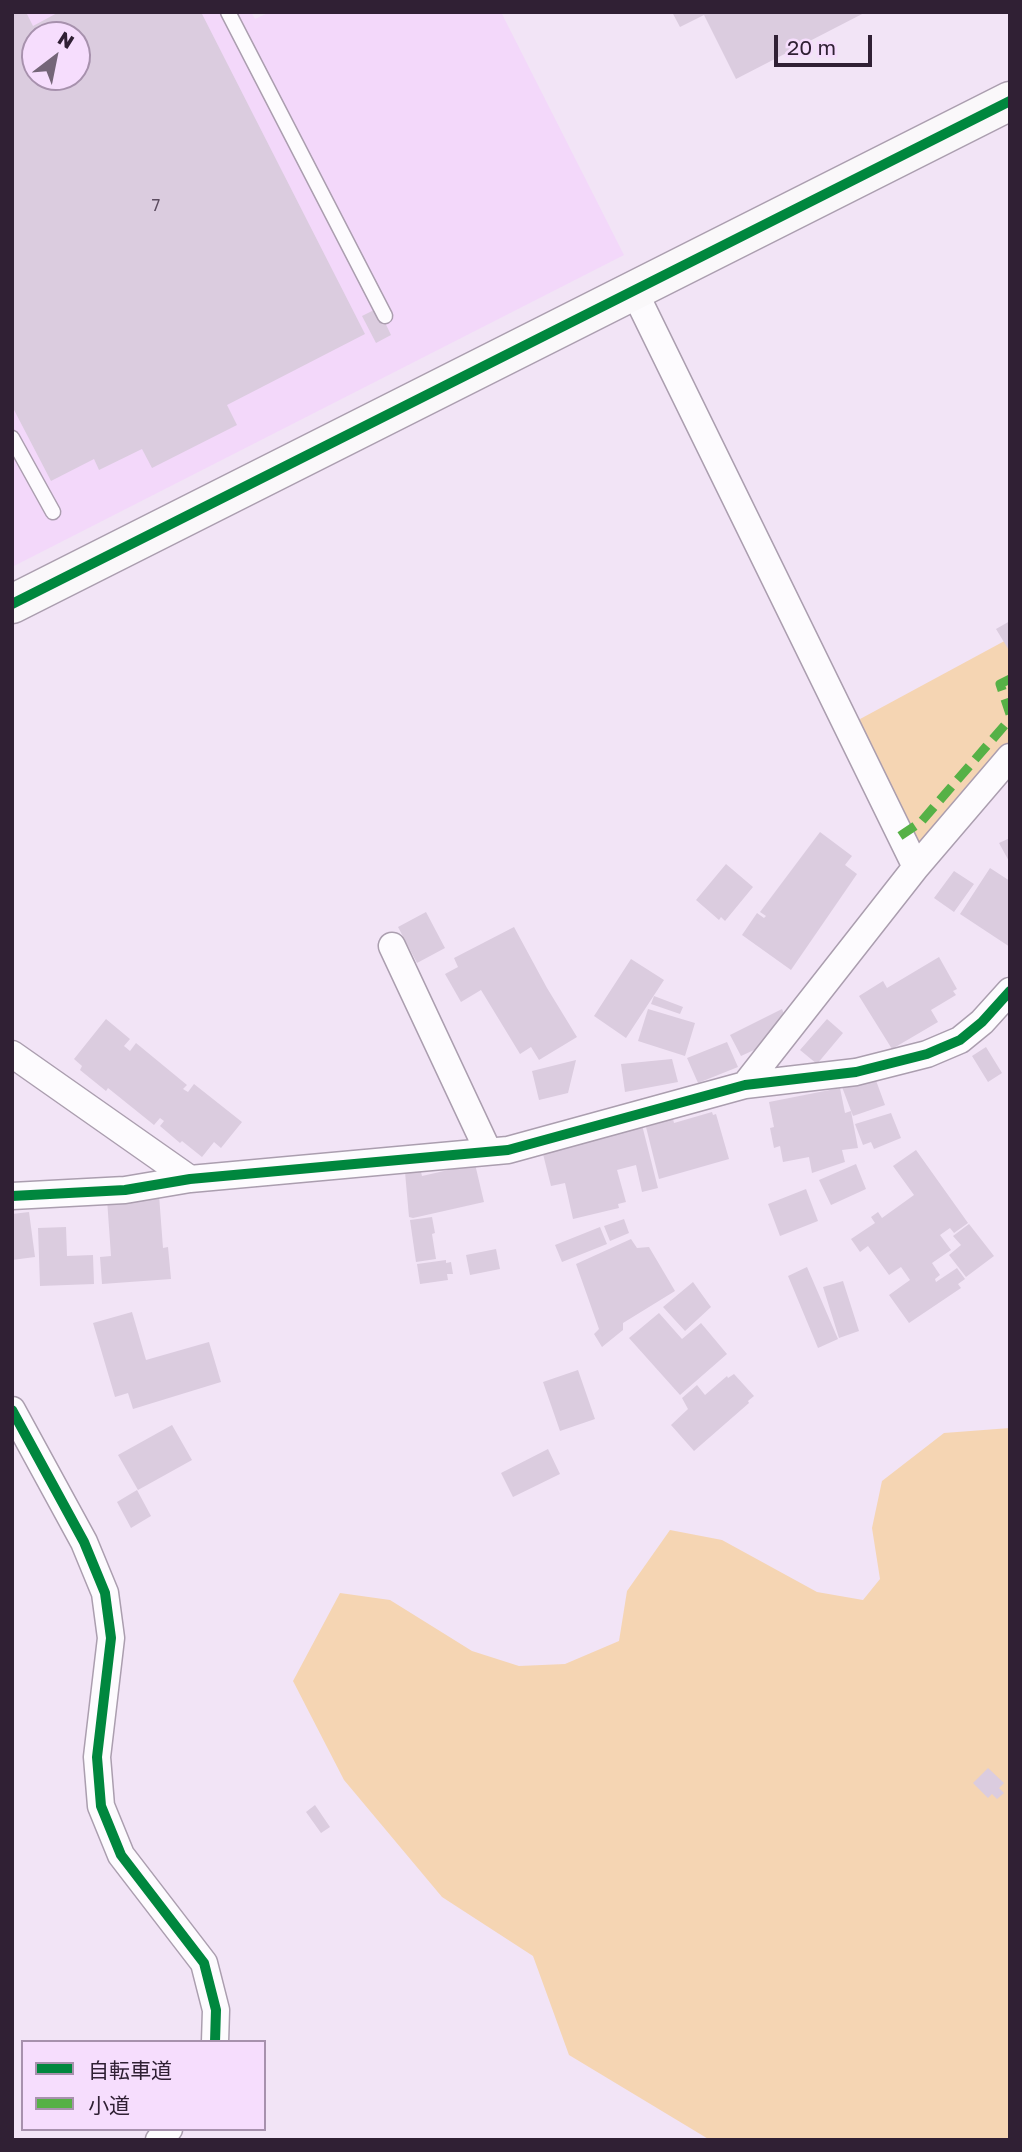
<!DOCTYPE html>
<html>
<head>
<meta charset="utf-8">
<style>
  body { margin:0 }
  #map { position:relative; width:1022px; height:2152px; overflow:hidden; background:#f2e4f6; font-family:"Golos Text","Noto Sans JP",sans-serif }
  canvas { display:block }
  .frame { position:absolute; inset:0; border:14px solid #302034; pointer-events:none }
  .legend { position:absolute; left:21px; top:2040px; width:245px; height:91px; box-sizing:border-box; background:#f6ddfd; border:2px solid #a791ad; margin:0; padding:9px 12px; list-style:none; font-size:21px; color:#302034 }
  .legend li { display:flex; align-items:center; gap:14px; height:35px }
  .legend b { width:35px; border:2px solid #a791ad }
  .north { position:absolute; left:21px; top:21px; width:70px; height:70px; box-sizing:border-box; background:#f6ddfd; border:2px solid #a791ad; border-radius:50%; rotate:32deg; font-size:19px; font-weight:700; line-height:28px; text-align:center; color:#302034 }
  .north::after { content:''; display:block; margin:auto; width:24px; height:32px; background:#746578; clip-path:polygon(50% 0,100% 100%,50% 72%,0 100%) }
  .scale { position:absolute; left:774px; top:35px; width:98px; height:32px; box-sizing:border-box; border:4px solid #302034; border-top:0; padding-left:9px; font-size:21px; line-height:24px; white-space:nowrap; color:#302034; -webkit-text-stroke:5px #f6ddfd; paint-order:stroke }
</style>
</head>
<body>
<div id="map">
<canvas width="1022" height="2152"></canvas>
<div class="frame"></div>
<ul class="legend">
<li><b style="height:9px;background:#00873e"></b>自転車道</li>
<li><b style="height:9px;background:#56b146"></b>小道</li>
</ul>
<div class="north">N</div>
<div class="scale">20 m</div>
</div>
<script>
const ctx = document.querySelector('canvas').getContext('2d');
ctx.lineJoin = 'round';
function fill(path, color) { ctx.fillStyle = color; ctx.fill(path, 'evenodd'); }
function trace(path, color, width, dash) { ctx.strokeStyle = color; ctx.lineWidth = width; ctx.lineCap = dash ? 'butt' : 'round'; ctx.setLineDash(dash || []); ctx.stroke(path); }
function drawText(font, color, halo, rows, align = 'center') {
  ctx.font = font + ' "Golos Text",sans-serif'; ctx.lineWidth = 5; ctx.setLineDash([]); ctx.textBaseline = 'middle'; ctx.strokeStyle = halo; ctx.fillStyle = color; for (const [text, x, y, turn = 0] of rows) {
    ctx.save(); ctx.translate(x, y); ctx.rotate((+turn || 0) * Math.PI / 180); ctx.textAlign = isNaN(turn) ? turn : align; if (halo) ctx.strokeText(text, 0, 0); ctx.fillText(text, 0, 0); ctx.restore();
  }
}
const built = new Path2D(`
  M16 12H251L255 19 270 12H501L624 255 12 567V14ZM35 35H77V77H35Z`);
const green = new Path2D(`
  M1010 638V743L916 867 849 725Z
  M1010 1428V2140H710L569 2055 533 1956 442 1897 344 1780 293 1681 340 1593 390 1600 472 1651 519 1666 565 1664 619 1641 627 1591 670 1530 722 1540 817 1592 863 1600 880 1579 872 1528 882 1481 944 1433Z`);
const building = new Path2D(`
  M12 12H26L33 26 59 12H201L365 334 227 405 237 425 152 468 142 449 99 470 94 459 51 481 12 406ZM35 35H77V77H35Z
  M672 12H866L736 79 704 15 680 27Z
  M378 308 391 335 376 343 362 316Z
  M1010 621V652L996 629Z
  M820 832 852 856 845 865 857 874 791 970 742 935 757 913 764 918 766 916 760 912Z
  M1010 838V863L999 843Z
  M726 864 753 887 725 921 721 917 719 920 696 900Z
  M990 868 1010 881V947L960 914Z
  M954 871 974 884 954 912 934 898Z
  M426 912 445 948 417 963 398 927Z
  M514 927 547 988 577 1037 539 1060 531 1047 520 1054 481 990 461 1002 445 974 458 967 454 958Z
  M939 957 957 989 953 991 956 995 931 1010 938 1022 892 1049 859 996 883 981 887 988Z
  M631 959 664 980 626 1038 594 1016Z
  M654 996 683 1007 680 1014 651 1004Z
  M648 1009 695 1023 685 1056 638 1041Z
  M782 1009 787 1021 767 1044 741 1056 730 1035Z
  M106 1019 130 1039 124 1046 130 1051 136 1043 187 1085 183 1089 188 1092 194 1084 242 1122 221 1148 214 1142 202 1157 182 1141 180 1143 160 1126 164 1121 160 1118 154 1125 108 1088 106 1091 80 1070 82 1066 74 1059Z
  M827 1019 843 1033 817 1064 800 1050Z
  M727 1042 738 1067 698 1083 687 1058Z
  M986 1047 1002 1073 988 1082 972 1056Z
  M672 1059 678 1082 625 1092 621 1064Z
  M576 1060 568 1093 539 1100 532 1071Z
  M874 1075 885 1105 853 1116 842 1087Z
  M840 1088 845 1113 851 1111 858 1148 842 1150 845 1162 812 1173 809 1157 783 1162 780 1146 774 1148 770 1128 774 1127 769 1102Z
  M712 1112 713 1115 716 1114 729 1159 659 1179 646 1127 673 1119 674 1123Z
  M891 1113 901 1138 874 1149 871 1142 863 1145 855 1124Z
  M642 1125 658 1188 642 1192 636 1165 617 1170 626 1202 618 1204 619 1208 573 1219 565 1183 551 1186 541 1146Z
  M916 1150 968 1223 954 1233 950 1228 940 1235 951 1250 932 1263 940 1275 935 1279 936 1282 957 1268 965 1279 958 1284 961 1288 909 1323 889 1295 910 1280 901 1267 889 1275 868 1246 860 1252 851 1239 875 1223 871 1217 878 1212 882 1218 914 1195 893 1166Z
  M475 1164 484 1202 413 1218 409 1217 405 1172 420 1168 422 1176Z
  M856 1164 866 1189 831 1205 819 1180Z
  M806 1189 818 1221 780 1236 768 1204Z
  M159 1195 163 1248 168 1247 171 1279 102 1284 100 1257 111 1256 107 1199Z
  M29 1212 35 1257 12 1260V1214Z
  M432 1217 435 1233 432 1234 436 1259 416 1262 410 1220Z
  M624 1219 629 1233 610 1241 604 1226Z
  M969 1224 994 1256 966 1277 949 1255 961 1245 953 1236Z
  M66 1227 67 1256 93 1255 94 1284 40 1286 38 1228Z
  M600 1227 607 1244 562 1262 555 1245Z
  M631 1239 637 1248 649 1247 675 1291 623 1323V1330L602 1347 594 1334 599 1329 576 1264Z
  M496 1249 500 1269 470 1275 466 1255Z
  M446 1260V1263L451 1262 453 1274H447L448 1280 420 1284 417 1264Z
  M807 1267 838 1339 818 1348 788 1276Z
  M843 1281 859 1331 839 1338 823 1287Z
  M693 1282 711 1307 685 1331 663 1307Z
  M132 1312 146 1360 209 1342 221 1382 133 1409 128 1393 115 1397 93 1323Z
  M659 1313 682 1339 701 1323 727 1354 680 1395 629 1338Z
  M578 1370 595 1419 560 1431 543 1382Z
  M734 1374 754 1396 748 1401 749 1403 694 1451 671 1425 688 1409 682 1398 697 1385 705 1395 727 1376 728 1378Z
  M172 1425 192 1460 138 1490 118 1455Z
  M548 1449 560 1474 513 1497 501 1473Z
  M137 1490 151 1516 131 1528 117 1502Z
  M988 1768 1004 1783 999 1788 1004 1793 997 1799 992 1794 988 1798 973 1783Z
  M315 1805 330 1827 321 1833 306 1812Z`);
const lane = new Path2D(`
  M228 12 385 316
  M12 438 53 512`);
const street = new Path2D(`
  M634 291 916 867
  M392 946 488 1151
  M12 1054 190 1179
  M745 1085 916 867 1010 757
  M12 1196 125 1190 190 1179 508 1150 745 1085 856 1072 927 1054 960 1040 982 1022 1010 991
  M12 1410 84 1542 105 1593 111 1638 97 1757 101 1806 121 1855 204 1963 216 2010 215 2042
  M159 2140 169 2129`);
const secondary = new Path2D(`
  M12 604 1010 101`);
const quiet = new Path2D(`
  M1010 679 1000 684 1010 714
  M900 836 921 822 1010 719`);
const cycleway = new Path2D(`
  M12 604 1010 101
  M12 1196 125 1190 190 1179 508 1150 745 1085 856 1072 927 1054 960 1040 982 1022 1010 991
  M12 1410 84 1542 105 1593 111 1638 97 1757 101 1806 121 1855 204 1963 216 2010 215 2042`);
const numberNames = [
  ["7",156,206]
];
fill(built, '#f3d8fa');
fill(green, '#f5d5b3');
fill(building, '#dbccdf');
trace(lane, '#ab9eaf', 17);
trace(street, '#ab9eaf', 29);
trace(secondary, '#ab9eaf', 41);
trace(lane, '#fdfbfe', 14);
trace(street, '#fdfbfe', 26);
trace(secondary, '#faf8fa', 38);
trace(quiet, '#56b146', 9, [18, 9]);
trace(cycleway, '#00873e', 10);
drawText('16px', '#5c4c60', null, numberNames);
</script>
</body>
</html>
